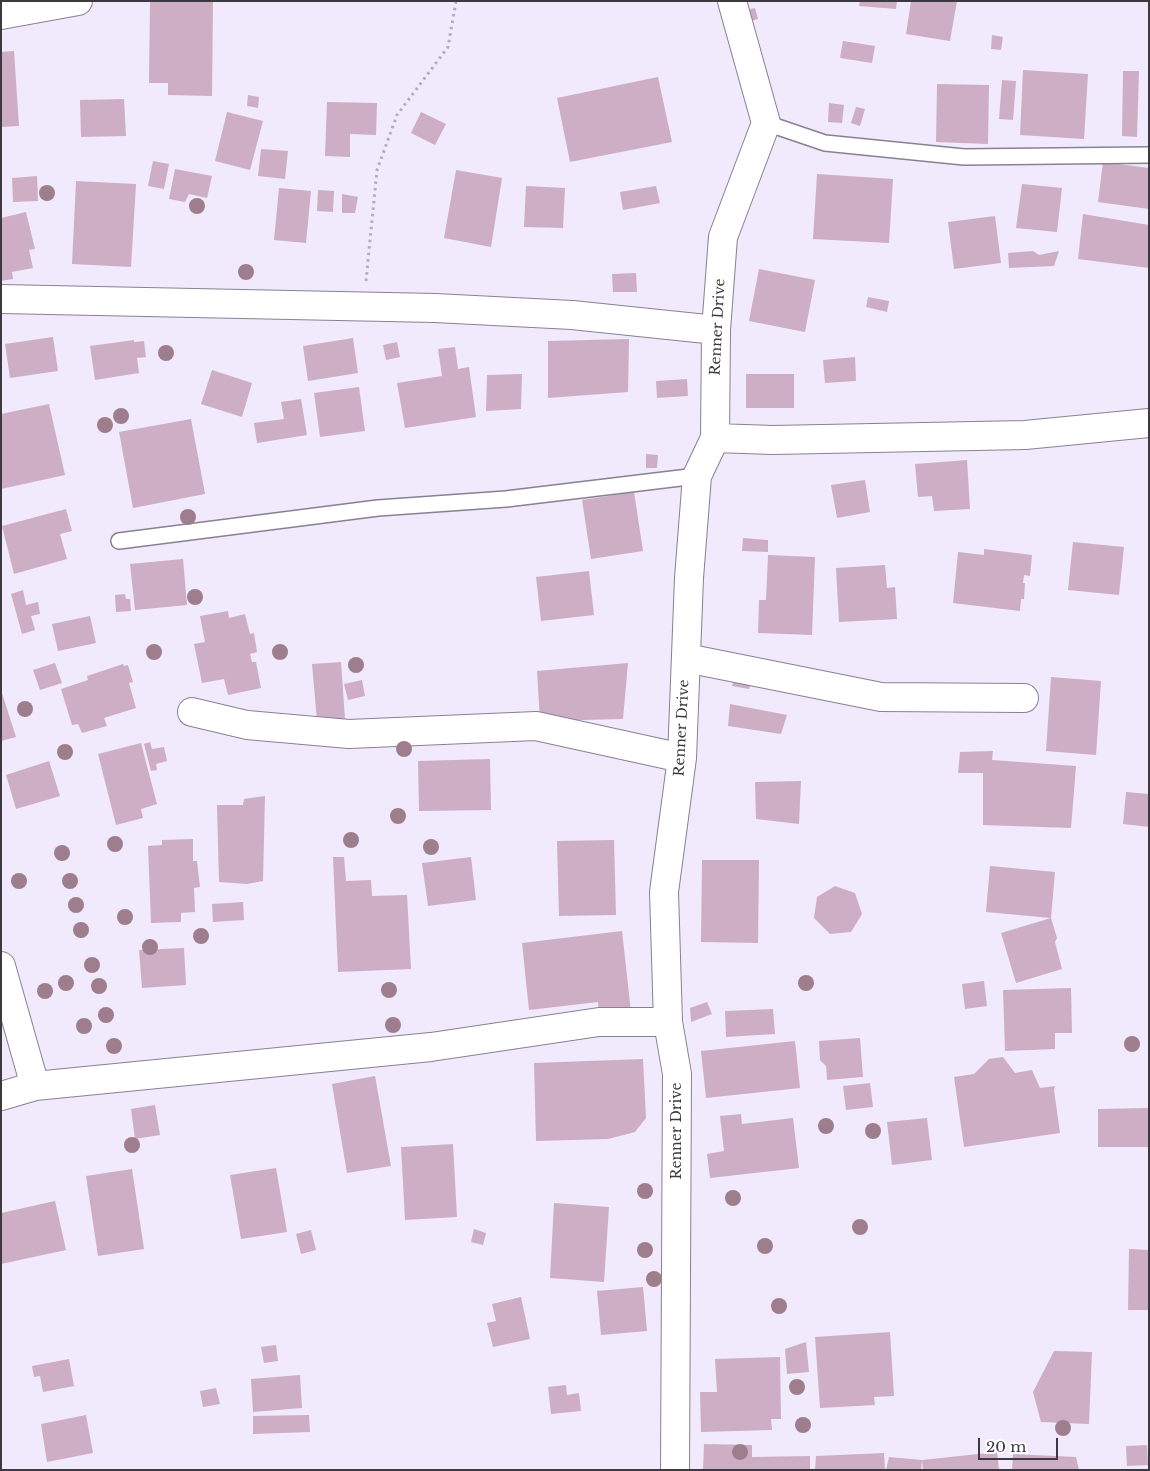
<!DOCTYPE html>
<html>
<head>
<meta charset="utf-8">
<style>
  body { margin:0 }
  #map { position:relative; width:1150px; height:1471px; overflow:hidden; background:#f1e9fc; font-family:"Libre Baskerville",serif }
  canvas { display:block }
  .frame { position:absolute; inset:0; border:2px solid #3c3940; pointer-events:none }
  .scale { position:absolute; left:978px; top:1438px; width:80px; height:22px; box-sizing:border-box; border:2px solid #3c3940; border-top:0; padding-left:6px; font-size:15px; line-height:18px; white-space:nowrap; color:#3c3940; -webkit-text-stroke:4px #fff; paint-order:stroke }
</style>
</head>
<body>
<div id="map">
<canvas width="1150" height="1471"></canvas>
<div class="frame"></div>
<div class="scale">20 m</div>
</div>
<script>
const ctx = document.querySelector('canvas').getContext('2d');
ctx.lineJoin = 'round';
function fill(path, color) { ctx.fillStyle = color; ctx.fill(path, 'evenodd'); }
function trace(path, color, width, dash) { ctx.strokeStyle = color; ctx.lineWidth = width; ctx.lineCap = dash ? 'butt' : 'round'; ctx.setLineDash(dash || []); ctx.stroke(path); }
function drawText(font, color, halo, rows, align = 'center') {
  ctx.font = font + ' "Libre Baskerville",serif'; ctx.lineWidth = 4; ctx.setLineDash([]); ctx.textBaseline = 'middle'; ctx.strokeStyle = halo; ctx.fillStyle = color; for (const [text, x, y, turn = 0] of rows) {
    ctx.save(); ctx.translate(x, y); ctx.rotate((+turn || 0) * Math.PI / 180); ctx.textAlign = isNaN(turn) ? turn : align; if (halo) ctx.strokeText(text, 0, 0); ctx.fillText(text, 0, 0); ctx.restore();
  }
}
const building = new Path2D(`
  M150 1 213 2 212 96 168 95V83H149Z
  M860 1H897L896 9 859 6Z
  M911 1H957L950 41 906 34Z
  M755 8 758 19 745 23 742 11Z
  M992 35 1003 37 1001 50 991 49Z
  M843 41 875 46 872 63 840 58Z
  M14 51 19 126 1 127V52Z
  M1023 70 1088 74 1084 139 1020 135Z
  M1123 71H1139L1137 137 1122 136Z
  M658 77 672 142 570 162 557 98Z
  M1002 80 1016 81 1013 120 999 119Z
  M937 84 989 85 988 144 936 142Z
  M248 95 259 97 258 108 247 106Z
  M124 99 126 136 81 137 80 100Z
  M327 102 377 103 376 135 350 134V157L325 156Z
  M829 103 844 105 842 123 828 122Z
  M856 107 865 109 860 126 851 123Z
  M227 112 263 121 250 170 215 161Z
  M421 112 446 124 435 145 411 133Z
  M261 149 288 151 285 179 258 176Z
  M153 161 169 164 164 189 148 186Z
  M1103 162 1149 168V209L1098 202Z
  M175 169 212 176 207 198 189 194 185 202 169 199Z
  M456 170 502 178 491 247 444 238Z
  M817 174 893 179 889 243 813 239Z
  M37 176 38 201 13 202 12 178Z
  M76 181 136 184 131 267 72 264Z
  M1022 184 1062 188 1057 232 1016 228Z
  M526 186 565 188 563 228 524 227Z
  M656 186 660 203 623 210 620 192Z
  M279 188 311 191 306 243 274 240Z
  M318 190 334 191 333 212 317 211Z
  M342 194 358 197 355 213H342Z
  M26 212 35 249 29 250 33 268 12 272 13 279 1 281V218Z
  M1083 214 1149 225V268L1078 259Z
  M995 216 1001 263 954 269 948 222Z
  M1033 251 1039 255 1059 251 1054 266 1009 268 1008 253Z
  M759 269 815 280 805 332 749 321Z
  M636 273 637 292H613L612 274Z
  M868 297 889 301 887 312 866 307Z
  M53 337 58 371 10 378 5 344Z
  M353 338 358 373 308 381 303 346Z
  M629 339 628 392 548 398V341Z
  M134 340V342L144 341 146 357 137 358 139 373 95 380 90 346Z
  M397 342 400 357 386 360 383 345Z
  M455 347 458 369 469 367 476 417 405 428 397 383 442 376 438 349Z
  M855 357 856 381 825 383 823 360Z
  M212 370 252 383 242 417 201 404Z
  M522 374 521 409 486 411 487 375Z
  M746 374H794V408H746Z
  M687 379 688 396 657 398 656 381Z
  M359 387 365 431 320 437 314 393Z
  M301 399 307 435 257 443 254 423 284 419 281 402Z
  M49 404 65 475 1 489V414Z
  M191 419 205 494 133 508 119 432Z
  M646 454 658 455 657 468H646Z
  M967 460 970 509 934 511 932 496 918 497 915 464Z
  M865 480 870 512 837 518 831 485Z
  M634 492 643 551 591 559 582 500Z
  M66 509 72 531 60 534 67 559 14 574 2 526Z
  M743 538 768 540V552L742 551Z
  M1073 542 1124 547 1119 595 1068 590Z
  M984 549 1032 555 1030 576 1024 575 1023 583H1025L1024 599H1021L1020 611 953 603 958 552 984 555Z
  M768 555 815 557 812 635 758 633 759 600H766Z
  M183 559 187 605 135 610 130 564Z
  M885 565 887 588 895 587 897 619 839 622 836 568Z
  M589 571 594 615 541 621 536 577Z
  M23 590 26 605 38 602 40 614 31 616 35 630 22 634 11 594Z
  M125 594 126 599H130L131 611 116 612 115 595Z
  M228 611 229 618 245 614 250 634 254 633 257 652 250 654 252 662H256L261 688 228 695 224 679 202 683 194 644 205 642 200 616Z
  M90 616 96 643 58 651 52 624Z
  M341 662 345 719 317 721 312 664Z
  M55 663 62 683 40 690 33 670Z
  M628 663 623 719 540 721 537 671Z
  M123 664 124 666 128 665 133 682 129 683 136 708 104 718 107 726 82 733 78 724 72 725 61 689 88 680 87 676Z
  M737 672 755 675 749 689 732 686Z
  M1051 677 1101 681 1096 755 1046 751Z
  M362 680 365 696 348 700 344 684Z
  M1 690 16 737 1 741Z
  M730 704 787 715 781 734 728 726Z
  M150 742 152 749 164 747 167 761 156 764 157 770 151 771 144 744Z
  M141 743 157 804 141 809 143 818 116 825 98 754Z
  M993 751 992 760 1076 766 1071 828 983 825V773H958L960 752Z
  M490 759 491 810 419 811 418 761Z
  M49 761 60 796 16 809 6 775Z
  M801 781 799 824 756 819 755 782Z
  M1126 792 1149 794V827L1123 824Z
  M265 796 263 881 247 884 219 882 217 805H243L244 799Z
  M193 839V861H197L200 887 194 888 195 912 181 913V922L151 923 148 846 162 845V840Z
  M614 840 616 915 559 916 557 841Z
  M333 857H344L346 881 371 880 372 896 407 895 411 969 338 972Z
  M471 857 476 900 428 906 422 863Z
  M702 860H759L758 943 701 942Z
  M990 866 1055 872 1051 918 1057 938 1055 942 1062 969 1016 983 1001 933 1051 918 986 912Z
  M835 886 855 893 862 914 851 932 830 934 814 918 817 897Z
  M243 902 244 920 213 922 212 904Z
  M622 931 631 1012 599 1015 598 1002 529 1010 522 943Z
  M184 948 186 985 142 988 139 950Z
  M984 981 987 1006 965 1009 962 984Z
  M1071 988 1072 1033H1055V1049L1005 1051 1003 990Z
  M707 1002 712 1014 691 1022 690 1008Z
  M773 1009 775 1034 726 1037 725 1011Z
  M860 1038 863 1077 827 1080 826 1066 820 1060 819 1041Z
  M795 1041 800 1088 706 1098 701 1051Z
  M1003 1057 1015 1073 1032 1070 1040 1088 1055 1086 1054 1090 1060 1133 964 1147 954 1077 974 1074 989 1059Z
  M643 1059 646 1118 635 1132 608 1139 536 1141 534 1063Z
  M375 1076 391 1166 347 1173 332 1084Z
  M870 1083 873 1107 846 1110 843 1086Z
  M155 1105 160 1135 135 1139 131 1109Z
  M1149 1108V1147H1098V1109Z
  M741 1114 742 1124 793 1118 799 1168 710 1178 707 1154 724 1151 720 1116Z
  M927 1118 932 1160 892 1165 887 1122Z
  M453 1144 457 1217 405 1220 401 1147Z
  M276 1168 287 1232 241 1239 230 1175Z
  M132 1169 144 1249 98 1256 86 1176Z
  M55 1201 66 1250 1 1264V1213Z
  M554 1203 609 1207 604 1282 550 1278Z
  M474 1229 486 1233 483 1245 471 1242Z
  M311 1230 316 1250 301 1254 296 1234Z
  M1129 1249 1149 1250V1310H1128Z
  M643 1287 647 1331 601 1335 597 1291Z
  M521 1297 530 1339 493 1347 487 1323 496 1321 492 1304Z
  M890 1332 894 1396 874 1397 875 1405 820 1408 815 1337Z
  M806 1342 809 1372 787 1374 785 1349Z
  M276 1345 278 1361 264 1363 261 1347Z
  M1054 1351 1092 1352 1089 1424 1041 1422 1033 1392Z
  M780 1357 781 1419H771L772 1430 701 1432 700 1392H717L715 1359Z
  M69 1359 74 1386 43 1392 40 1376 34 1377 32 1366Z
  M300 1375 302 1408 253 1412 251 1379Z
  M566 1385 567 1395 579 1393 581 1411 551 1414 548 1387Z
  M216 1388 220 1404 203 1407 200 1391Z
  M86 1415 93 1453 47 1462 41 1424Z
  M309 1415 310 1432 253 1434V1416Z
  M704 1444 752 1445V1457L810 1456V1470H703Z
  M1147 1445 1148 1465 1127 1466 1126 1446Z
  M997 1452 999 1470H923L922 1460Z
  M884 1453 885 1470H815L816 1456Z
  M1013 1454 1076 1457 1079 1470H1012Z
  M889 1457 922 1460 921 1470H886Z`);
const path = new Path2D(`
  M366 281 377 170 397 115 448 47 456 1`);
const lane = new Path2D(`
  M766 123 825 143 964 157 1149 155
  M119 541 378 508 506 499 697 476`);
const street = new Path2D(`
  M1 15 78 1
  M1 299 435 308 572 315 716 330
  M715 438 773 440 1025 435 1149 423
  M686 658 881 697 1024 698
  M192 712 247 725 349 734 536 726 682 758
  M1 966 35 1086
  M1 1096 35 1086 431 1047 599 1022H668
  M675 1470 677 1074 668 1022 664 892 682 758 689 578 697 476 715 438 716 330 723 237 766 123 732 1`);
const trees = [
  [47,193],
  [197,206],
  [246,272],
  [166,353],
  [121,416],
  [105,425],
  [188,517],
  [195,597],
  [154,652],
  [280,652],
  [356,665],
  [25,709],
  [404,749],
  [65,752],
  [398,816],
  [351,840],
  [115,844],
  [431,847],
  [62,853],
  [19,881],
  [70,881],
  [76,905],
  [125,917],
  [81,930],
  [201,936],
  [150,947],
  [92,965],
  [66,983],
  [806,983],
  [99,986],
  [389,990],
  [45,991],
  [106,1015],
  [393,1025],
  [84,1026],
  [1132,1044],
  [114,1046],
  [826,1126],
  [873,1131],
  [132,1145],
  [645,1191],
  [733,1198],
  [860,1227],
  [765,1246],
  [645,1250],
  [654,1279],
  [779,1306],
  [797,1387],
  [803,1425],
  [1063,1428],
  [740,1452]
];
const streetNames = [
  ["Renner Drive",718,327,-87],
  ["Renner Drive",682,728,-87],
  ["Renner Drive",677,1131,-90]
];
fill(building, '#ceaec5');
trace(lane, '#888192', 18);
trace(street, '#888192', 30);
trace(path, '#b3acbb', 3, [2.5, 4]);
trace(lane, '#fff', 15);
trace(street, '#fff', 28);
ctx.fillStyle = '#9e7e8c';
for (const [x, y] of trees) { ctx.beginPath(); ctx.arc(x, y, 8, 0, 2 * Math.PI); ctx.fill(); }
drawText('14px', '#3c3940', '#fff', streetNames);
</script>
</body>
</html>
